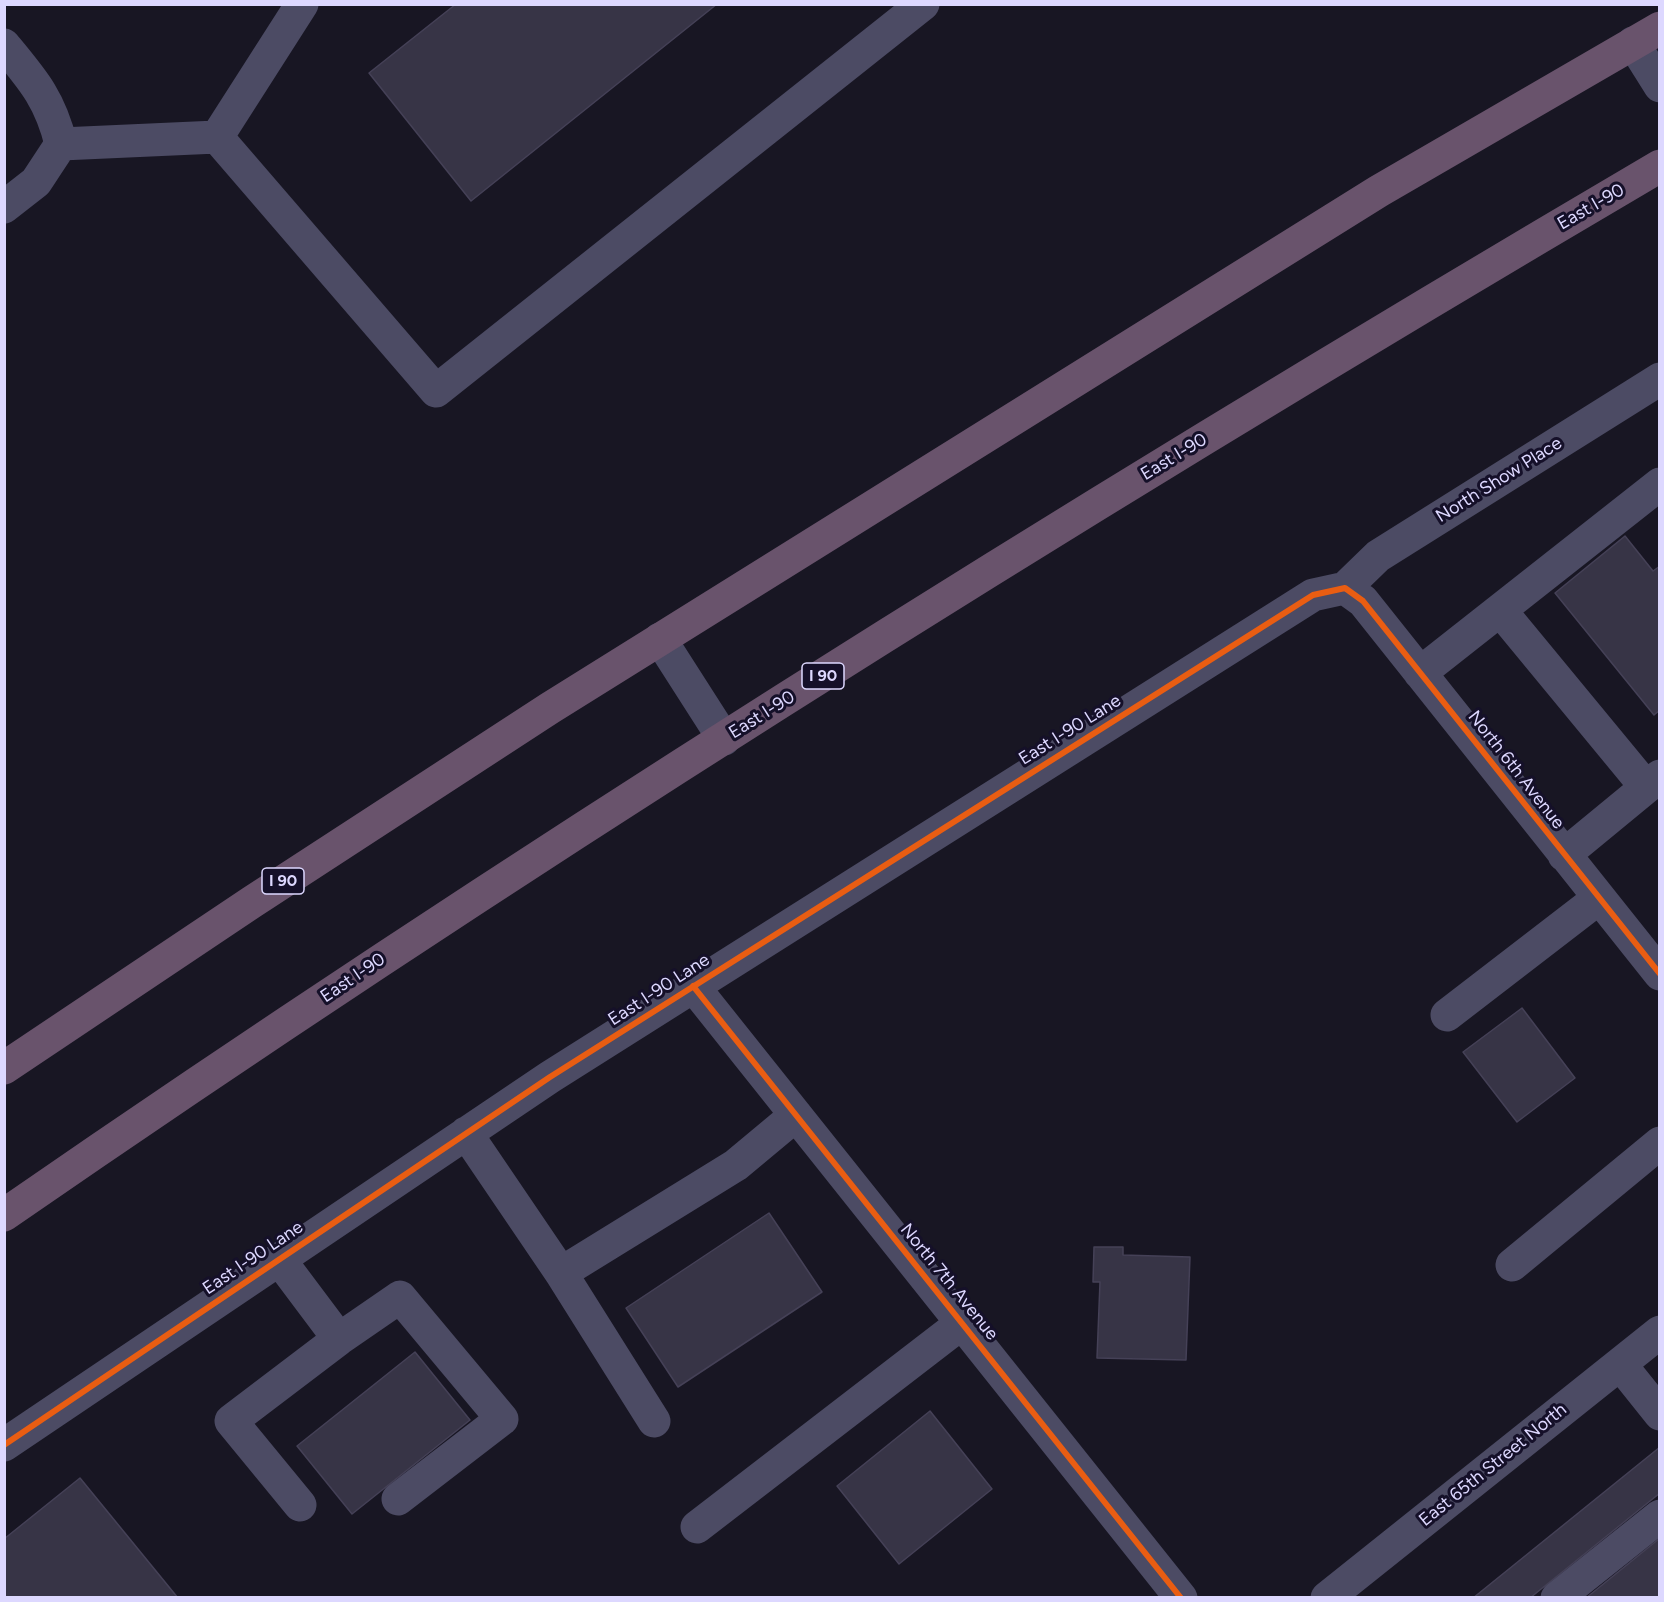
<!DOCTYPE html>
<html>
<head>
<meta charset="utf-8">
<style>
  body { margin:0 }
  #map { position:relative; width:1664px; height:1602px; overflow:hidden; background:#181623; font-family:Figtree,sans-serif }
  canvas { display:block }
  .frame { position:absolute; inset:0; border:6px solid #ddd8ff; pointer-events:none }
</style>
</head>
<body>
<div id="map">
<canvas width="1664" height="1602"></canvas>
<div class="frame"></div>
</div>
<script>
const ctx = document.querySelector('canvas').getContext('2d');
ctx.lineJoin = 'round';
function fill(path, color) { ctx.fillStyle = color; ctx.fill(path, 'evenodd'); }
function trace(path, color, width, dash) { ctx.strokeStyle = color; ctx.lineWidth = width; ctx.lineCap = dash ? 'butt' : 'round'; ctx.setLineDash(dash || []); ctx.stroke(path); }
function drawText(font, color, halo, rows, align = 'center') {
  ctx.font = font + ' Figtree,sans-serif'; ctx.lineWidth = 6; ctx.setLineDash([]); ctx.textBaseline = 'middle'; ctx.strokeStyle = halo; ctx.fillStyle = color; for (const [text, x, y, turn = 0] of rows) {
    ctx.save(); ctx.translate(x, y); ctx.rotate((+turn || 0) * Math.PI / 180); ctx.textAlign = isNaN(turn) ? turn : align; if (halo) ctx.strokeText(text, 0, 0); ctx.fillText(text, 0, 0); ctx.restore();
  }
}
const building = new Path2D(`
  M456 4H717L471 201 369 73Z
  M1625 536 1653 571 1660 566V710L1654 715 1555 593Z
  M1522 1008 1575 1078 1517 1122 1463 1052Z
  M769 1213 822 1292 678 1387 626 1308Z
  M1094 1247H1123V1255L1190 1257 1186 1360 1097 1358 1100 1282H1093Z
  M415 1352 470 1420 352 1514 297 1446Z
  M930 1411 992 1489 899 1564 837 1486Z
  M1660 1447V1493L1530 1598H1473Z
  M80 1478 178 1598H4V1539Z
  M1660 1538V1598H1586Z`);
const minor = new Path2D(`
  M1633 43 1660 86
  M4 45C33 80 50 99 61 144L36 182 4 207
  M217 137 436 391 923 4
  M217 137 302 4
  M61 144 217 137
  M1345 588 1363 601 1660 974
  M1345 588 1378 556 1660 379
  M1500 610 1646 787
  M660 639 724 739
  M1420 673 1660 484
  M1564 855 1660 776
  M693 986 1181 1598
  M1447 1015 1599 898
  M466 1133 561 1273 654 1421
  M279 1259 339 1339
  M1512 1265 1660 1143
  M561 1273 736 1165 796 1115
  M1620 1364 1660 1414
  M4 1445 550 1077 1313 595 1345 588
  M300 1505 231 1421 339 1339 400 1297 502 1419 398 1499
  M697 1527 962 1323
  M1327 1598 1660 1332
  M1557 1598 1660 1516`);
const highway = new Path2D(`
  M4 1068 252 902 550 708 1379 191 1660 28
  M4 1215C542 843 1097 497 1660 166`);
const cycleway = new Path2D(`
  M693 986 1181 1598
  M4 1445 550 1077 1313 595 1345 588 1363 601 1660 974`);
const shields = [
  [823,676,42],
  [283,881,42]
];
const shieldNames = [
  ["I 90",823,676],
  ["I 90",283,881]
];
const streetNames = [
  ["East I-90",1591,207,-30],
  ["East I-90",1174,457,-31],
  ["North Show Place",1499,480,-32],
  ["East I-90",762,715,-32],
  ["East I-90 Lane",1070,730,-32],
  ["North 6th Avenue",1516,770,52],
  ["East I-90",353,978,-34],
  ["East I-90 Lane",659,990,-33],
  ["East I-90 Lane",253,1258,-34],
  ["North 7th Avenue",949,1282,51],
  ["East 65th Street North",1493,1465,-39]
];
fill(building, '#373446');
trace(building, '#454157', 1.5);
trace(minor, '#4c4b64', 33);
trace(highway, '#69536c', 33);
trace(cycleway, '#e95d12', 6);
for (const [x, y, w] of shields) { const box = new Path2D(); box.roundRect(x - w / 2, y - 13, w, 26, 4.5); ctx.fillStyle = '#151029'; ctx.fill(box); trace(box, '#ddd8ff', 1.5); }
drawText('bold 16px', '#ddd8ff', null, shieldNames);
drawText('18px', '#ddd8ff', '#151029', streetNames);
</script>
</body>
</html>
